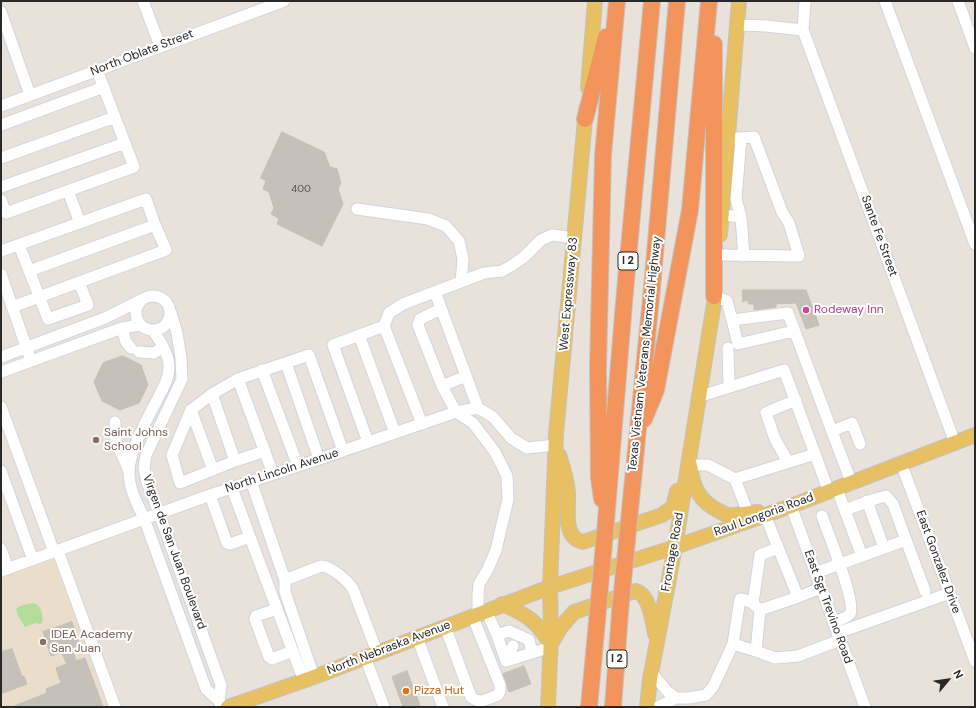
<!DOCTYPE html>
<html>
<head>
<meta charset="utf-8">
<style>
  body { margin:0 }
  #map { position:relative; width:976px; height:708px; overflow:hidden; background:#e9e2da; font-family:"DM Sans",sans-serif }
  canvas { display:block }
  .frame { position:absolute; inset:0; border:2px solid #282828; pointer-events:none }
  .north { position:absolute; left:928px; top:660px; width:40px; height:40px; -webkit-text-stroke:3px #fff; paint-order:stroke; rotate:61deg; font-size:11px; font-weight:700; line-height:16px; text-align:center; color:#282828 }
  .north::after { content:''; display:block; margin:auto; width:14px; height:18px; background:#282828; clip-path:polygon(50% 0,100% 100%,50% 72%,0 100%) }
</style>
</head>
<body>
<div id="map">
<canvas width="976" height="708"></canvas>
<div class="frame"></div>
<div class="north">N</div>
</div>
<script>
const ctx = document.querySelector('canvas').getContext('2d');
ctx.lineJoin = 'round';
function fill(path, color) { ctx.fillStyle = color; ctx.fill(path, 'evenodd'); }
function trace(path, color, width, dash) { ctx.strokeStyle = color; ctx.lineWidth = width; ctx.lineCap = dash ? 'butt' : 'round'; ctx.setLineDash(dash || []); ctx.stroke(path); }
function drawText(font, color, halo, rows, align = 'center') {
  ctx.font = font + ' "DM Sans",sans-serif'; ctx.lineWidth = 4; ctx.setLineDash([]); ctx.textBaseline = 'middle'; ctx.strokeStyle = halo; ctx.fillStyle = color; for (const [text, x, y, turn = 0] of rows) {
    ctx.save(); ctx.translate(x, y); ctx.rotate((+turn || 0) * Math.PI / 180); ctx.textAlign = isNaN(turn) ? turn : align; if (halo) ctx.strokeText(text, 0, 0); ctx.fillText(text, 0, 0); ctx.restore();
  }
}
const education = new Path2D(`
  M54 558 109 707H1V577Z`);
const green = new Path2D(`
  M33 603C41 605 44 615 42 623L40 624 35 623 25 627 18 616 16 609 20 606Z`);
const building = new Path2D(`
  M282 132 324 152 330 167 337 169 341 183 338 189 343 204 322 246 277 224 279 219 271 214 274 208 269 192 263 189 266 181 261 178Z
  M743 290H806L819 325 806 329 796 303 776 304V307L754 310V304H749L747 300 743 302Z
  M123 356 141 365 148 385 139 403 120 410 102 401 94 382 103 363Z
  M72 622 80 645 72 649 76 661 85 658 103 707H12L47 693 46 689 61 683 56 668 67 664 61 652 51 656 43 632Z
  M12 649 22 677 24 676 27 684 3 693 1 689V652Z
  M524 666 531 684 509 692 503 674Z
  M407 671 420 705 414 707H403L392 677Z`);
const minor = new Path2D(`
  M143 1 160 46
  M805 1 803 30 955 443
  M885 1 975 244
  M958 1 975 48
  M1 12 30 95
  M737 25 766 26 803 30
  M1 106 284 1
  M1 125 104 87
  M734 138H741L736 199 741 217
  M1 158 115 117
  M1 187 125 143
  M68 191 80 223
  M1 200 6 213 134 167 97 70
  M357 209 428 219 446 226 459 241 463 259 461 282
  M722 215 741 217 744 256
  M19 245 48 319 88 305 79 282
  M1 251 146 199 155 225 166 250 12 307
  M718 255 799 256 789 223 782 212 754 137 741 138
  M29 271 155 225
  M1 274 29 355
  M435 292 478 408
  M136 313a17 17 0 1 1 34 0a17 17 0 1 1-34 0Z
  M714 296 727 301 732 320
  M441 309 420 319 418 325 442 386 456 412 473 423 495 452 507 476 508 499 496 550 488 569 479 584 478 595V613
  M171 313 177 333 181 358 182 379 146 455 144 468 147 482 159 513 221 685 219 701 222 707
  M384 326 389 313 403 304 484 273 502 271 511 266 524 257 541 240 552 235 574 238
  M122 328 126 342 131 348
  M153 330C160 341 169 354 169 367 169 379 163 388 158 398 148 418 129 450 129 472 129 489 137 504 144 518L206 689 219 701
  M794 331 738 344 732 320 788 313C809 370 830 427 852 484
  M359 335 395 433
  M728 348 729 387
  M139 352 154 353 163 347
  M1 357 105 318 143 299
  M286 363 319 459
  M262 370 298 466
  M1 372 122 328 140 325
  M238 379 273 474
  M442 386 466 376
  M212 394 235 461 265 451
  M698 397 784 370 829 492
  M1 407 54 552
  M191 410 213 470
  M115 422 116 441 129 471
  M832 431 852 423 860 444
  M368 442 333 345 384 326 422 424
  M235 461 180 483 172 455 191 410 212 394 238 379 309 355 343 451
  M788 462 775 439 766 413 772 410 796 400
  M901 463 975 661
  M690 465H708L735 479
  M1 471 33 560
  M251 481 285 580V592L314 677
  M210 495 227 543 230 544 250 537 232 488
  M867 501 884 548
  M791 506 865 707
  M845 510 875 499 886 496 893 504 906 540
  M748 513 735 479 815 454
  M765 515 798 597 821 588
  M822 516C827 531 857 603 850 614 847 618 838 620 833 622
  M250 537 304 681
  M1 549 8 569
  M58 551 115 707
  M862 556 906 540 925 591
  M1 571 210 495 319 459 456 412 478 408 493 417 511 438 527 448 556 445
  M815 573 862 556 837 489
  M285 580 321 566C331 566 348 581 353 589L377 652
  M798 597 760 610 756 651 775 658 798 656 840 640
  M753 603 760 555 778 548
  M277 609 256 616 255 619 269 657 272 659 293 651
  M486 610 497 635 506 661 551 647
  M445 626 471 697C480 705 489 698 498 695L500 691V685L472 615
  M837 633 950 593
  M497 635 509 631 529 640 532 653
  M417 637 443 707
  M733 644 756 651
  M365 657 384 707
  M506 661 513 646
  M651 672 668 692 676 698
  M658 707 676 698H688L706 695 713 687 733 644 740 599C750 600 754 604 760 610`);
const major = new Path2D(`
  M588 88 595 1
  M720 235 739 1
  M559 455C563 467 567 479 568 492 569 507 562 538 583 542L662 515 673 507 677 491
  M690 466C693 487 699 501 719 511 721 512 725 514 727 515 734 516 750 513 758 512
  M502 604C528 615 536 621 551 644
  M551 644 561 627 574 612 635 591C649 593 653 622 655 634
  M228 707 314 677 550 587 675 547 791 506 975 435
  M548 707 551 638 550 587 556 434 586 109
  M647 707 650 679 675 547 714 303 715 285`);
const highway = new Path2D(`
  M714 44V296
  M585 119 606 37
  M644 419 656 390 690 210 709 1
  M602 499 599 478 598 367 603 155 617 1
  M630 510 652 288 677 1
  M606 521 625 291 652 1
  M589 707 597 621
  M613 707 620 612`);
const highwayBridge = new Path2D(`
  M620 612 630 510
  M597 621 606 521`);
const markers = [
  [806,310,4,"#d1479c"],
  [96,440,4,"#8d6e63"],
  [43,642,4,"#8d6e63"],
  [406,691,4,"#e8710a"]
];
const numberNames = [
  ["400",301,189]
];
const shields = [
  [628,261,20],
  [617,659,20]
];
const shieldNames = [
  ["I 2",628,261],
  ["I 2",617,659]
];
const streetNames = [
  ["North Oblate Street",142,53,-21],
  ["Sante Fe Street",879,236,70],
  ["West Expressway 83",569,294,-85],
  ["Texas Vietnam Veterans Memorial Highway",645,354,-84],
  ["North Lincoln Avenue",282,471,-18],
  ["Raul Longoria Road",764,515,-20],
  ["Virgen de San Juan Boulevard",174,552,70],
  ["Frontage Road",673,552,-80],
  ["East Gonzalez Drive",938,562,70],
  ["East Sgt Trevino Road",828,607,70],
  ["North Nebraska Avenue",389,648,-21]
];
const hotelNames = [
  ["Rodeway Inn",814,310]
];
const educationNames = [
  ["Saint Johns",104,433],
  ["School",104,447],
  ["IDEA Academy",51,635],
  ["San Juan",51,649]
];
const foodNames = [
  ["Pizza Hut",414,691]
];
fill(education, '#eadeca');
fill(green, '#b4dd9a');
fill(building, '#c5c0b9');
trace(building, '#c4beb4', 1);
trace(minor, '#d0d4e0', 13);
trace(major, '#c3c3c3', 16);
trace(highway, '#c3c3c3', 18);
trace(minor, '#fff', 11);
trace(major, '#e6c062', 14);
trace(highway, '#f3945c', 16);
trace(highwayBridge, '#c3c3c3', 18, []);
trace(highwayBridge, '#f3945c', 16);
for (const [x, y, r, color] of markers) { const dot = new Path2D(); dot.arc(x, y, r, 0, 2 * Math.PI); ctx.fillStyle = color; ctx.fill(dot); trace(dot, '#fff', 1.5); }
drawText('10px', '#4f4e4c', null, numberNames);
for (const [x, y, w] of shields) { const box = new Path2D(); box.roundRect(x - w / 2, y - 9, w, 18, 3); ctx.fillStyle = '#fff'; ctx.fill(box); trace(box, '#282828', 1); }
drawText('bold 11px', '#282828', null, shieldNames);
drawText('12px', '#282828', '#fff', streetNames);
drawText('12px', '#b23c85', '#fff', hotelNames, 'left');
drawText('12px', '#785e54', '#fff', educationNames, 'left');
drawText('12px', '#c56008', '#fff', foodNames, 'left');
</script>
</body>
</html>
